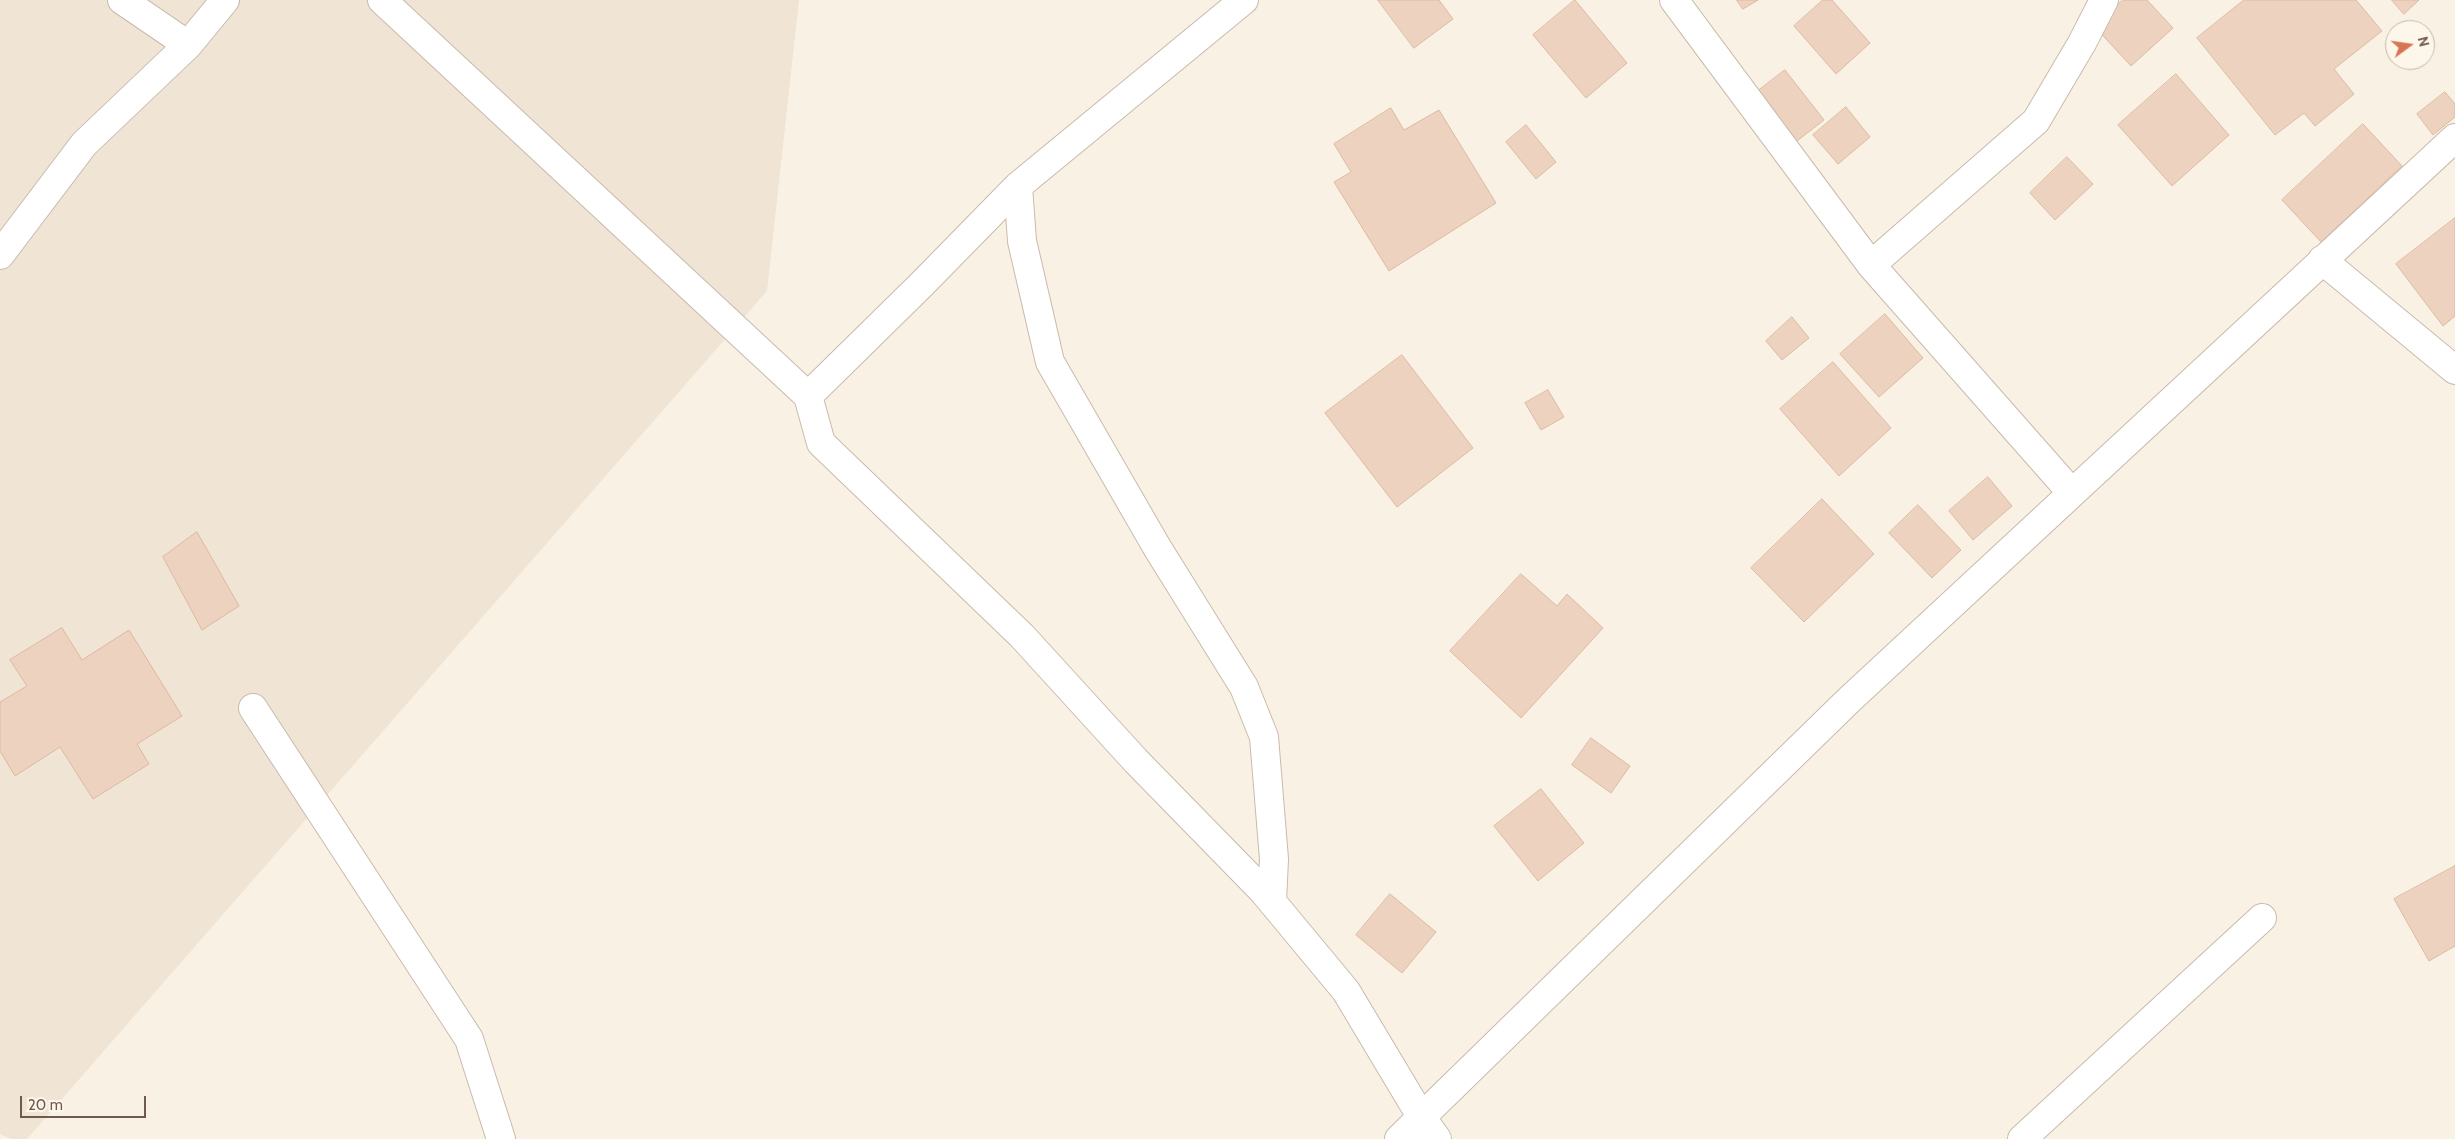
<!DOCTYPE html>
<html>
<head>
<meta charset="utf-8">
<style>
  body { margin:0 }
  #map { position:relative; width:2455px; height:1139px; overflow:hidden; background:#f9f2e4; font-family:Cabin,sans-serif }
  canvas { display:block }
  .north { position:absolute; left:2385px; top:20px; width:50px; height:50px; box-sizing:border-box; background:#fdf6ea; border:1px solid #c4b8ab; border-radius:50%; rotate:76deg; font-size:14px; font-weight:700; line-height:20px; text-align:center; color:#6f5a4d }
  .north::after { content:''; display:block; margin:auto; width:18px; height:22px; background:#d77656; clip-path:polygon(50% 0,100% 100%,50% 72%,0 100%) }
  .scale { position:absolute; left:20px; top:1096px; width:126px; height:22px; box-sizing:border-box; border:2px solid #6f5a4d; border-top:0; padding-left:6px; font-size:15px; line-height:18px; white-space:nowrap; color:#6f5a4d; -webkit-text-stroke:4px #fdf6ea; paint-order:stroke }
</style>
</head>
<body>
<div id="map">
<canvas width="2455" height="1139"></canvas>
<div class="north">N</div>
<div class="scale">20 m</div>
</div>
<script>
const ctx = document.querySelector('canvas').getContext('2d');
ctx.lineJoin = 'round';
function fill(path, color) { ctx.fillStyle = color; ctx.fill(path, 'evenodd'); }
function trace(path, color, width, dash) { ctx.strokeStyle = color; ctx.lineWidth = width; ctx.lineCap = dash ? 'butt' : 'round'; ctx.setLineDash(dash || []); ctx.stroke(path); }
const residential = new Path2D(`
  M0 0H799L767 291 27 1139H11L0 1134Z`);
const building = new Path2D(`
  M1378 0H1439L1453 19 1414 48Z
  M1575 0 1627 63 1586 98 1533 35Z
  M1737 0H1758L1743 9Z
  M1823 0H1832L1870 43 1836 74 1794 26Z
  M2123 0H2147L2173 28 2131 66 2094 26Z
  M2244 0H2356L2382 31 2334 69 2354 94 2315 126 2304 113 2275 135 2197 38Z
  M2392 0H2419L2404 14Z
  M1785 70 1824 120 1793 144 1754 94Z
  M2176 74 2229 135 2172 186 2118 125Z
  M2445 92 2455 104V117L2433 135 2417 114Z
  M1846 107 1870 137 1838 164 1813 135Z
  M1391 108 1404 130 1439 110 1496 203 1389 271 1334 182 1351 172 1334 144Z
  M2363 124 2402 166 2321 242 2282 200Z
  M1526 125 1556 162 1536 179 1506 142Z
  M2067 157 2093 184 2055 220 2030 193Z
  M2455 218V316L2443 326 2396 264Z
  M1885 314 1923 358 1879 397 1840 354Z
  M1792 317 1809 338 1782 360 1766 341Z
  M1402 355 1473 448 1397 507 1325 413Z
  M1833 362 1891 428 1839 476 1780 409Z
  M1548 390 1564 417 1541 430 1525 403Z
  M1988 477 2012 506 1973 540 1949 511Z
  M1822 499 1874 554 1804 622 1751 568Z
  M1918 505 1961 550 1932 578 1889 533Z
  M197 532 239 606 202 630 163 557Z
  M1521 574 1557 606 1567 594 1603 628 1521 718 1450 651Z
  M62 628 82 660 129 630 182 716 137 744 149 764 93 799 60 747 15 776 0 751V702L27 686 10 660Z
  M1591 738 1630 766 1611 793 1572 765Z
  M1541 789 1584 843 1538 881 1494 826Z
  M2455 866V946L2429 961 2394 899Z
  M1390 894 1436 932 1402 973 1356 935Z`);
const street = new Path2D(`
  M122 0 188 45
  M382 0 808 396
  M1244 0 1018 186 922 284 808 396 821 443 1022 636 1136 761 1263 891 1346 991 1422 1118 1437 1139
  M1674 0 1871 265 2072 493
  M1018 186 1022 241 1050 362 1158 549 1244 687 1264 737 1274 859 1272 902
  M0 255 84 144 188 45 225 0
  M2322 260 2455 370
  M1871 265 2036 121 2082 43 2104 0
  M253 708 469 1039 501 1139
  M1399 1139 1849 700 2455 138
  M2022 1139 2262 918`);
fill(residential, '#f0e4d4');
fill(building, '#ecd2bf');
trace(building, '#ddb9a1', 1);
trace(street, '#c9baac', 30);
trace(street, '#fff', 28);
</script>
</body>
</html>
